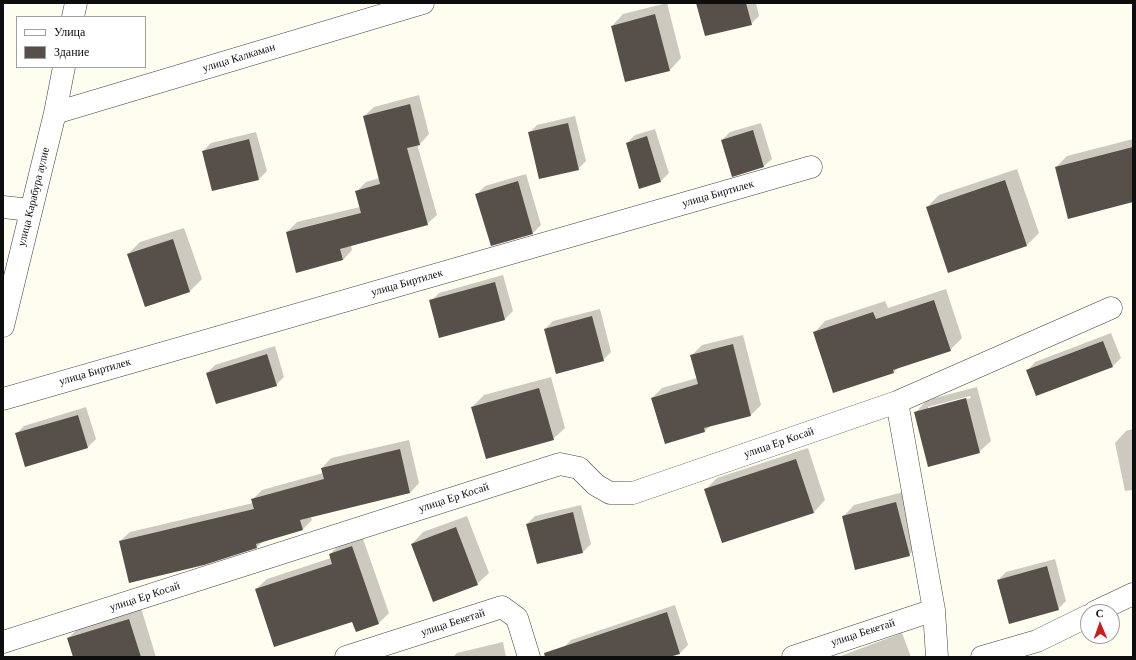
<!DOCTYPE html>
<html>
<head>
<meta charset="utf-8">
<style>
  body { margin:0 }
  #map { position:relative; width:1136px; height:660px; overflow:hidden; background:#fffdef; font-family:"Times New Roman",serif }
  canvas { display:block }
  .frame { position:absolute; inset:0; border:4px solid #0e0e0e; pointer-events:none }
  .legend { position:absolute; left:16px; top:16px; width:130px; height:52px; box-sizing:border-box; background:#fff; border:1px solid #9f9f9f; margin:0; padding:5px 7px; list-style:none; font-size:12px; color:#0e0e0e }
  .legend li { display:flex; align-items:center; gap:8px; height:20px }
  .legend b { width:20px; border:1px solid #9f9f9f }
  .north { position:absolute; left:1080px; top:604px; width:40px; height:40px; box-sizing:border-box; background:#fff; border:1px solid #9f9f9f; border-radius:50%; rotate:358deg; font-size:11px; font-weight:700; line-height:16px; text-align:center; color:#0e0e0e }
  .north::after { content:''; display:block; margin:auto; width:14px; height:18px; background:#c51f1f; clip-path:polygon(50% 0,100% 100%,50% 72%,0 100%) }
</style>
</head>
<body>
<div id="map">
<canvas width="1136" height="660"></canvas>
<div class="frame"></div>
<ul class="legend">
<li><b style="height:5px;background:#fff"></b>Улица</li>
<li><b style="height:11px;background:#57504a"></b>Здание</li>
</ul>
<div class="north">С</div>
</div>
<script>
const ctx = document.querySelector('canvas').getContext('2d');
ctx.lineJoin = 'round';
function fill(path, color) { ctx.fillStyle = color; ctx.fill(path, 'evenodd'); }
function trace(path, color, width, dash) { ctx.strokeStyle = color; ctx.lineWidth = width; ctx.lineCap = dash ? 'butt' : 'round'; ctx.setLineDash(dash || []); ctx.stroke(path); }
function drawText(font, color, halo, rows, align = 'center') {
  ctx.font = font + ' "Times New Roman",serif'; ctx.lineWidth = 4; ctx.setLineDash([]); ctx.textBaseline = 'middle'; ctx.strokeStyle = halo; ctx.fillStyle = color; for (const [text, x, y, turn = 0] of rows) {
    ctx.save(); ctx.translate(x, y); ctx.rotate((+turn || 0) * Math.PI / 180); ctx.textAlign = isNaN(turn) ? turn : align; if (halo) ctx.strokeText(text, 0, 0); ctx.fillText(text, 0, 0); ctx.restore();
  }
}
const shadow = new Path2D(`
  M667 3 681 58 670 70 612 26 623 14Z
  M697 3H756L759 16 751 24Z
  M419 95 429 134 420 144H417L437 215 427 224 351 245 352 250 343 260 287 232 297 222 360 207 356 192 366 182 380 178 364 116 374 107Z
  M575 116 586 161 578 169 529 133 537 125Z
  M761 123 772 159 764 166 733 175 722 140 730 132Z
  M655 129 669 173 661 181 627 143 635 135Z
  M256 132 267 171 259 179 203 151 211 143Z
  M1133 139V201L1056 167 1067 156Z
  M1017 169 1039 233 1027 245 949 271 927 207 939 195Z
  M526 174 541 225 533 233 492 245 477 194 485 186Z
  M184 228 202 279 190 291 146 306 128 254 140 242Z
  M503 275 513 311 505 319 440 336 431 301 439 293Z
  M946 289 962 338 950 350 899 367 894 372 814 333 825 321 885 301 888 308Z
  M600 309 611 352 603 360 545 329 553 321Z
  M1111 333 1121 358 1113 366 1037 395 1028 370 1035 362Z
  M743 335 761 405 751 415 711 425 705 431 652 398 662 388 697 378 692 355 702 345Z
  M275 346 284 377 276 385 207 373 215 365Z
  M551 377 565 428 553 439 472 407 484 395Z
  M977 387 991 441 979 452 916 412 927 400ZM970 396 971 398 928 409V407Z
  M86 407 96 439 88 447 16 434 24 426Z
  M1133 429V490L1125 491 1115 443 1126 431Z
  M409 440 419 483 410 493 310 516 312 520 302 530 263 541 257 547 120 541 130 532 253 503 252 500 262 490 323 473 322 468 331 458Z
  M808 448 825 500 814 512 723 542 705 490 717 478Z
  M907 491 921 543 909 555 843 517 854 505Z
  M581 505 591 544 583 552 537 563 527 524 535 516Z
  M467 516 489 573 477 584 412 544 423 532Z
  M362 536 389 613 378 624 353 621 256 589 267 579 331 558 330 554 340 544Z
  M1055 559 1066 601 1058 609 998 580 1006 572Z
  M675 605 688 645 680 653 666 657H566L563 648 571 640Z
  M141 608 156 657H74L68 638 80 627Z
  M902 633 911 657H838Z
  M503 642 506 657H453L457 653Z`);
const building = new Path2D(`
  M696 3H746L752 25 705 36Z
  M655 14 670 71 625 82 611 26Z
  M410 104 420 145 407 148 428 225 340 249 343 260 296 273 286 232 361 213 355 191 380 184 363 116Z
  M568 123 579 170 539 179 528 132Z
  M753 130 764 167 732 177 721 140Z
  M647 136 661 182 639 189 626 143Z
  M249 139 259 180 212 191 202 151Z
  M1133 147V202L1068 219 1055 167Z
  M1005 180 1027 246 948 273 926 207Z
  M518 181 533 234 491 246 475 194Z
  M173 239 190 292 145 307 127 254Z
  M495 282 505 320 439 338 429 300Z
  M934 300 951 351 893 370 894 373 833 393 813 332 873 312 876 319Z
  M592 316 604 361 556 374 544 329Z
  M1103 341 1113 367 1036 396 1026 370Z
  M733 344 751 416 704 428 705 432 665 444 651 398 698 384 690 355Z
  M267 354 277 386 216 404 206 373Z
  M539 388 554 440 486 459 471 407Z
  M966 398 980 453 928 467 914 412Z
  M78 415 88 448 25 467 15 433Z
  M400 449 410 493 300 520 303 530 256 544 257 548 204 565 129 583 119 541 254 509 251 499 324 479 321 468Z
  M796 459 814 513 722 543 704 489Z
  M896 502 910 556 855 570 842 516Z
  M573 512 583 553 537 564 526 524Z
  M456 527 478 585 433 602 411 544Z
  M352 546 379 624 356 632 352 622 274 647 255 589 332 564 329 554Z
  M1047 566 1059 610 1009 624 997 580Z
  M667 612 680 654 669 657H545L544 653Z
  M129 619 141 657H73L67 638Z`);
const minor = new Path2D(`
  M73 17 76 3
  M55 113 423 3
  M3 207 31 210
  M3 326 55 113 64 67
  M3 399 811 167
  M1095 612 1133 594
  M3 642 560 464 579 468 596 485 610 493H633L897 402
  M346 657 502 607 517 618 529 657
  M793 657 934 610
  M937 657 934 610 897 402 1111 308
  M982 657 1037 641 1088 616`);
const streetNames = [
  ["улица Калкаман",239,58,-17],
  ["улица Биртилек",718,194,-16],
  ["улица Карабура аулие",34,197,-76],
  ["улица Биртилек",407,283,-16],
  ["улица Биртилек",95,372,-16],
  ["улица Ер Косай",779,443,-19],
  ["улица Ер Косай",454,498,-18],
  ["улица Ер Косай",145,597,-18],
  ["улица Бекетай",453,623,-18],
  ["улица Бекетай",863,633,-18]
];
fill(shadow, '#0003');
fill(building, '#57504a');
trace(minor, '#414141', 23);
trace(minor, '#fff', 22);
drawText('11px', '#0e0e0e', '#fff', streetNames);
</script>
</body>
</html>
